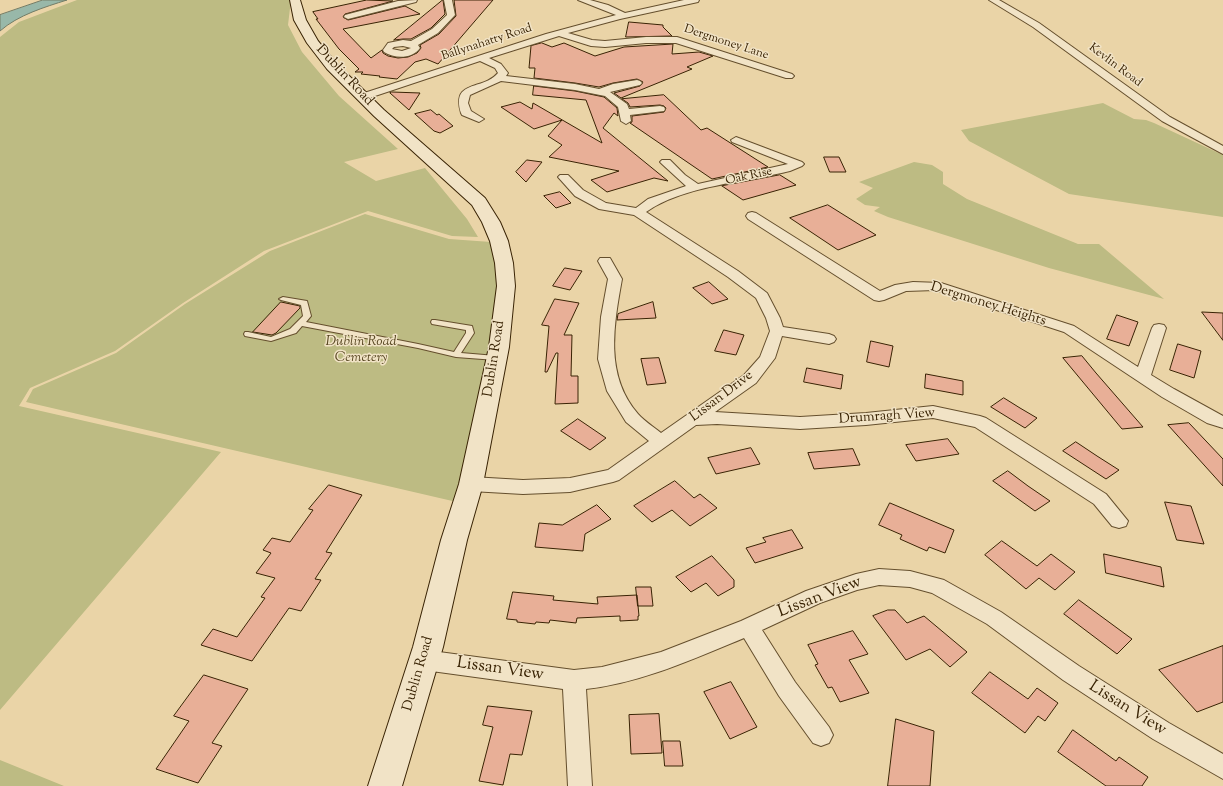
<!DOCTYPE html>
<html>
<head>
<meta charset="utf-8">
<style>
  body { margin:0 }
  canvas { display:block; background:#ead4a7 }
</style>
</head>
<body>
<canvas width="1223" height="786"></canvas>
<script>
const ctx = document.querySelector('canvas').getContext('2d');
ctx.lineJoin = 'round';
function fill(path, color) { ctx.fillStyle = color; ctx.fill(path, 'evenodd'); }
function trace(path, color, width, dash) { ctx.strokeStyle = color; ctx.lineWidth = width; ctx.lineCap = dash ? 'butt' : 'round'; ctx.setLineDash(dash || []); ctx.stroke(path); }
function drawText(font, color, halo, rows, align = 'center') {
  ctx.font = font + ' "Sorts Mill Goudy",serif'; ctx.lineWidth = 3; ctx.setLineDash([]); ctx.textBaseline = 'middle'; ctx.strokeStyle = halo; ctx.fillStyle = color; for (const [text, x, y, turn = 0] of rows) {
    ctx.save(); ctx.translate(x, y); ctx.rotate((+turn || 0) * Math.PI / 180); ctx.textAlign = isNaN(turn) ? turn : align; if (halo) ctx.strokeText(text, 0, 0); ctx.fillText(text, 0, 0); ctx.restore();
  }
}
const green = new Path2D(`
  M77 0H291L288 25 302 52 339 96 398 149 344 162 376 181 425 168 467 219 478 237 452 236 368 211 264 251 183 303 115 351 30 388 19 406 221 452 0 710V37L19 22Z
  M1103 103 1134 119 1146 120 1154 123 1223 155V217L1069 194 969 141 961 130Z
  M914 162 932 165 943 172V184L967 199 1078 244H1099L1164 299 1049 268 888 217 874 211 880 207 865 205 856 199 873 188 859 182Z
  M365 214 449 239 491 242C504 294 492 335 483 386 476 425 468 464 461 503L26 402 33 389 116 353 185 304 270 251Z
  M0 760 64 786H0Z`);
const water = new Path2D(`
  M43 0H67C45 7 18 15 0 31V15Z`);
const building = new Path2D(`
  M367 0 393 1 345 14 343 17 348 20 405 6 420 14 343 29 371 58 382 50 383 53 388 56 398 58 408 57 417 53 421 48 420 45 439 34 456 16 454 0H493L438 64 426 59 415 62 397 79 379 77 380 76 361 74 363 72H355L359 69 339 49 316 19H318L313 12Z
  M443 0 445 14 431 28 411 39H403L394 40Z
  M629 22 663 25V27L672 36 626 37Z
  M542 43 552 47 564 43 595 56 624 47 673 44 672 54 699 52 713 56 687 67 692 69 621 98 614 93 640 86 643 82 637 79 613 83 599 87 575 83 534 78 535 68H529L531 46Z
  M534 86 575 91 604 97 617 108 618 116 614 113 603 128 668 181 654 178 607 192 591 180 619 171 549 157 562 145 548 136 562 120 534 129 501 107 520 102 532 109 533 103 602 143 586 100 533 95Z
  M392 92 420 93 409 110 390 93Z
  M664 95 701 130 707 128 768 167 712 179 630 123 632 122V116L664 112 666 108 664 106 660 105 630 107 628 103 622 99Z
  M431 110 437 115 439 114 453 126 440 133 434 131 415 114Z
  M824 157H839L846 172H830Z
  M527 160 542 162 526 182 516 172Z
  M780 175 796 185 743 200 722 186Z
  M560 192 571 203 556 208 544 196Z
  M828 205 876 235 838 250 790 218Z
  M565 268 582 271 570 290 553 286Z
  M709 282 718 290 728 299 712 304 693 288Z
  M555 299 579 303 564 335H572L571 376H578V403L555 404 558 353H556L547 372H545L549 326 542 325Z
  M281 302 300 306V308L276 333 272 335 253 332Z
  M653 302 656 318 617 320 618 314Z
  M1202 312 1223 313V340Z
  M1117 315 1138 322 1129 346 1107 339Z
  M724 330 744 335 736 355 715 351Z
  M871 341 893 346 889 367 867 362Z
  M1178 344 1201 351 1194 378 1170 370Z
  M1082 356 1096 373 1143 427 1122 429 1063 358Z
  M659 358 666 383 647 385 641 359Z
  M807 368 843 375 841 389 804 382Z
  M926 374 963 381V395L925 388Z
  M1004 398 1020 408 1037 418 1025 428 991 407Z
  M578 419 606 438 590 450 561 431Z
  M1189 423 1223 459V486L1168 425Z
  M948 439 959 454 916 461 906 445Z
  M1076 442 1097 456 1119 470 1106 479 1063 451Z
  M751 448 760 464 716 474 708 458Z
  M853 449 860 465 814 469 808 453Z
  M1008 471 1028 486 1050 501 1035 511 993 481Z
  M675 481 694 498 700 494 717 508 690 526 672 510 652 522 634 506Z
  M329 485 362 495 326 552 332 553 315 579 321 580 301 611 289 608 252 661 201 645 213 629 237 637 265 598 261 597 275 578 256 573 271 553 263 550 272 538 290 542 313 510 309 509Z
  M1165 502 1191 506 1204 544 1177 540Z
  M890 503 954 530 945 553 929 547 927 551 900 539 902 535 879 525Z
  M597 505 611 519 585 534 583 551 535 547 539 523 562 525Z
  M792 530 803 548 755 563 746 548 766 542 763 538Z
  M1002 541 1037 566 1051 554 1075 572 1055 590 1039 578 1026 589 985 555Z
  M1104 554 1161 567 1164 587 1106 573Z
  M712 556 734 580V587L718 596 706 583 691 592 676 577Z
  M636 587H651L653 606H638Z
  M513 592 554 596 553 600 598 604 597 597 637 595 639 616H638V620L620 621V616L577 618 576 623 550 620 549 623 536 622 535 624 517 622V620L507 619Z
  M1079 600 1132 639 1117 654 1064 614Z
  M888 610H895L907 623 924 616 967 652 950 667 930 649 906 660 873 616Z
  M853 631 868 654 849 660 869 693 840 702 832 687 828 688 815 665 818 664 808 645Z
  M1223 646V702L1197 712 1159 670Z
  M990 672 1028 699 1037 688 1058 703 1045 721 1038 716 1025 733 972 693Z
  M204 675 248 689 212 743 222 746 198 783 156 769 189 721 174 716Z
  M731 682 757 727 730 739 704 692Z
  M488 706 532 711 522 755 510 754 503 785 479 781 493 727 483 725Z
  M659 714 662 753 631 754 629 715Z
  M896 719 934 731 930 786H888Z
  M1073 730 1116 761 1119 757 1148 777 1142 786H1106L1058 752Z
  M663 741H680L683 766H665Z`);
const lane = new Path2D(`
  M283 297 307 301 311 316 306 322 418 344 454 352 466 333V330L432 324 431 322 432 320H435L472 326 474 333 461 353 496 356 500 358 496 360 456 357 418 348 302 326 296 333 271 341 245 336 244 334 245 332H248L271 337 290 329 303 316 301 305 281 300 279 299Z`);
const street = new Path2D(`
  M417 0 416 2 348 19 344 17 345 15 398 1Z
  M444 0H452L455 15 438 33 418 45 420 48C412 59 395 59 384 52L383 50 388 43 403 40 411 41 432 29 447 15ZM403 46 411 48 402 51 392 49 394 47Z
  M578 0H590L608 5 625 13 684 0H699L698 2 620 19 568 33 592 40 605 41 646 37H677L792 74 794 76 792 78H786L676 43H646L605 47 591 46 559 36 489 58 501 64 508 73 506 76 575 84 599 89 613 84 637 80 640 81 642 83 640 85 610 92 627 104 629 109 660 106 664 107 665 109 664 111 630 115 631 121 626 124 621 121 618 107 605 96 575 90 501 81 470 95 468 103 471 111 484 119 479 122 462 115 461 113C451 79 483 91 498 73L495 68 480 61 366 99H358L357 97 358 95 546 34 616 15Z
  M989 0H999L1039 23 1170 117 1223 146V154L1162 121 1033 27Z
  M736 137 802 162 804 164 802 166 790 171C746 182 682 186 646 212L738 271 767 293 780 318 783 327 829 334 834 336 836 339 834 342 829 344 782 336 775 358 756 383 715 412 800 417 866 413 933 406 980 416 986 418 1106 494 1128 521 1126 526 1119 528 1112 526 1094 504 975 427 933 418 866 425 800 429 717 424 696 425 619 480 613 482 570 492 523 494 471 491 465 489 462 484 465 479 471 477 523 480 570 478 608 470 649 441 626 422 607 391 598 359 601 317 608 279 598 261 600 258H610L622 279C614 324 604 375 638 414 644 421 654 427 661 433L744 375 760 357 770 331 766 318 756 298 728 277 634 215 599 209 575 196 558 177 560 175H568L583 190 606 203 636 208 648 199 686 186 662 164 660 162 662 160H670L685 175 698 184 788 164 732 142 731 140Z
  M752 212 756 213 880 291 895 285 913 282 941 283 1074 326 1138 367 1152 328 1154 325 1159 324 1164 325 1166 328 1151 375 1174 389 1223 416V428L1207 423 1162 397 1064 332 935 290 906 291 884 300 879 301 874 300 748 219 746 216 748 213Z
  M879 569 910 571 944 580 1001 612 1079 666 1169 723 1223 754V779L1153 739 1063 680 987 624 932 593 910 587 879 585 857 590 820 603 762 630 795 682 829 727 833 735 829 743 821 746 813 743 779 696 744 638C693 659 641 683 586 689L592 786H568L563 689 424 670 416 667 413 660 416 653 424 650 574 670 602 667 661 652 741 621 806 591 856 574Z`);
const secondary = new Path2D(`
  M290 0H300L306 20 318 41 336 63 384 110 485 198 500 222 508 241 513 263 515 286 509 347 483 484 467 540 443 647 402 786H368L413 647 441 540 459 484 489 347 497 286 495 263 490 241 482 222 472 205 374 116 327 69 307 43 294 20Z`);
const farStreetnames = [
  ["Ballynahatty Road",487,43,-18],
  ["Dergmoney Lane",726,43,18],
  ["Kevlin Road",1115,66,37],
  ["Oak Rise",749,177,-12]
];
const streetNames = [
  ["Dublin Road",344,76,47],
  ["Dergmoney Heights",988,305,17],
  ["Dublin Road",495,359,-81],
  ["Lissan Drive",722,397,-37],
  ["Drumragh View",887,417,-4],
  ["Dublin Road",419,674,-74]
];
const parkNames = [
  ["Dublin Road",361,343],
  ["Cemetery",361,359]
];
const nearStreetnames = [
  ["Lissan View",820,598,-21],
  ["Lissan View",500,670,8],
  ["Lissan View",1127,709,32]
];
fill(green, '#bdbb83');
fill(water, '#98b8a9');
trace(water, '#727c67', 1);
fill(building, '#e8af97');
trace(building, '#392304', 1);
trace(lane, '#654f2d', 2);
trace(street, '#654f2d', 2);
trace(secondary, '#392304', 2);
fill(lane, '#f1e3c6');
fill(street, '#f1e3c6');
fill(secondary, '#f1e3c6');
drawText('12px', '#392304', '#f1e3c6', farStreetnames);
drawText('14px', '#392304', '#f1e3c6', streetNames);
drawText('italic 14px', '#5a4924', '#f1e3c6', parkNames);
drawText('17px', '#392304', '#f1e3c6', nearStreetnames);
</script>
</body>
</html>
